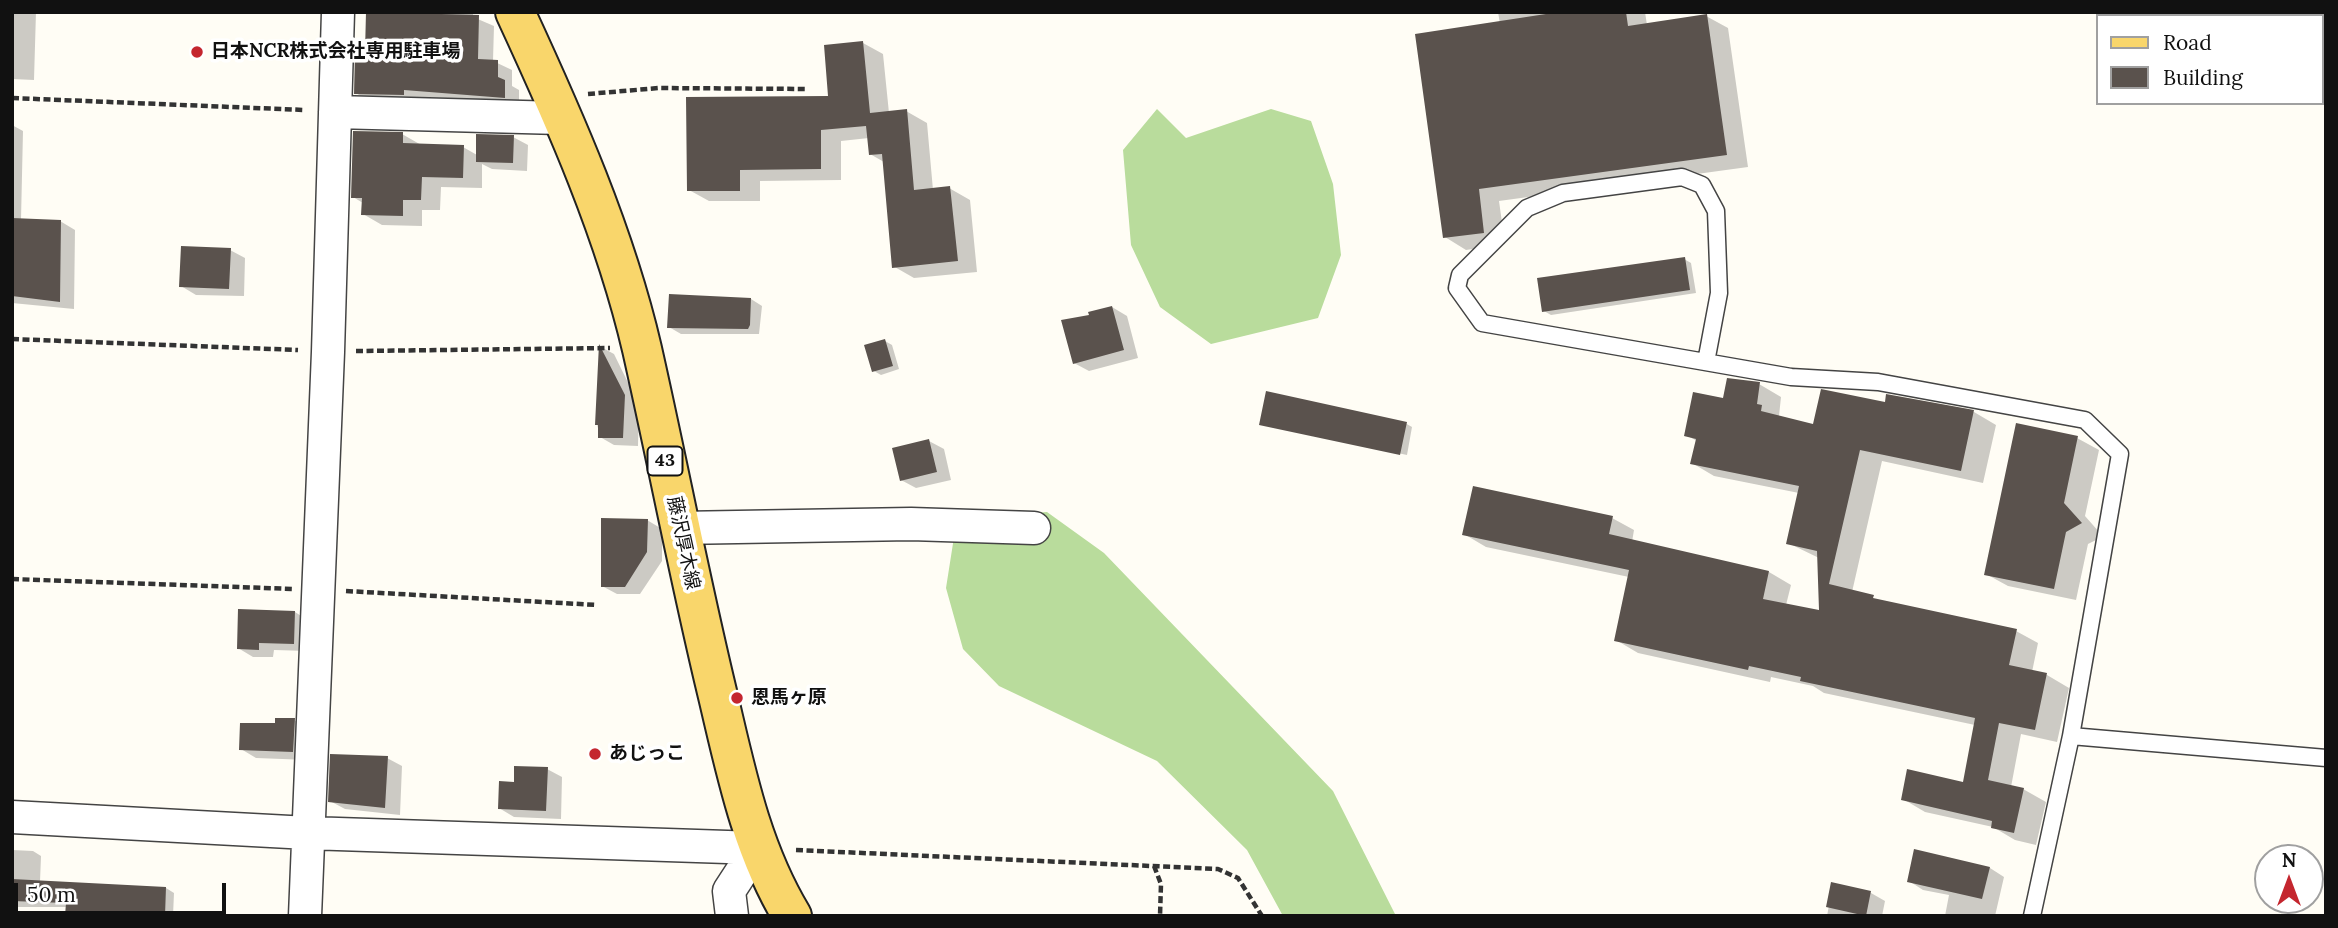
<!DOCTYPE html>
<html>
<head>
<meta charset="utf-8">
<style>
  body { margin:0 }
  #map { position:relative; width:2338px; height:928px; overflow:hidden; background:#fffdf5; font-family:Lora,serif }
  canvas { display:block }
  .frame { position:absolute; inset:0; border:14px solid #111; pointer-events:none }
  .legend { position:absolute; left:2096px; top:14px; width:228px; height:91px; box-sizing:border-box; background:#fff; border:2px solid #a0a0a0; margin:0; padding:9px 12px; list-style:none; font-size:21px; color:#111 }
  .legend li { display:flex; align-items:center; gap:14px; height:35px }
  .legend b { width:35px; border:2px solid #a0a0a0 }
  .north { position:absolute; left:2254px; top:844px; width:70px; height:70px; box-sizing:border-box; background:#fff; border:2px solid #a0a0a0; border-radius:50%; rotate:0deg; font-size:19px; font-weight:700; line-height:28px; text-align:center; color:#111 }
  .north::after { content:''; display:block; margin:auto; width:24px; height:32px; background:#c4262e; clip-path:polygon(50% 0,100% 100%,50% 72%,0 100%) }
  .scale { position:absolute; left:14px; top:883px; width:212px; height:32px; box-sizing:border-box; border:4px solid #111; border-top:0; padding-left:9px; font-size:21px; line-height:24px; white-space:nowrap; color:#111; -webkit-text-stroke:5px #fff; paint-order:stroke }
</style>
</head>
<body>
<div id="map">
<canvas width="2338" height="928"></canvas>
<div class="frame"></div>
<ul class="legend">
<li><b style="height:9px;background:#f9d66b"></b>Road</li>
<li><b style="height:19px;background:#5a524d"></b>Building</li>
</ul>
<div class="north">N</div>
<div class="scale">50 m</div>
</div>
<script>
const ctx = document.querySelector('canvas').getContext('2d');
ctx.lineJoin = 'round';
function fill(path, color) { ctx.fillStyle = color; ctx.fill(path, 'evenodd'); }
function trace(path, color, width, dash) { ctx.strokeStyle = color; ctx.lineWidth = width; ctx.lineCap = dash ? 'butt' : 'round'; ctx.setLineDash(dash || []); ctx.stroke(path); }
function drawText(font, color, halo, rows, align = 'center') {
  ctx.font = font + ' Lora,"Noto Sans JP",serif'; ctx.lineWidth = 7; ctx.setLineDash([]); ctx.textBaseline = 'middle'; ctx.strokeStyle = halo; ctx.fillStyle = color; for (const [text, x, y, turn = 0] of rows) {
    ctx.save(); ctx.translate(x, y); ctx.rotate((+turn || 0) * Math.PI / 180); ctx.textAlign = isNaN(turn) ? turn : align; if (halo) ctx.strokeText(text, 0, 0); ctx.fillText(text, 0, 0); ctx.restore();
  }
}
const forest = new Path2D(`
  M1157 109 1186 138 1271 109 1311 121 1333 184 1341 255 1318 318 1211 344 1160 307 1131 245 1123 150Z
  M1047 512 1104 553 1333 791 1396 916H1283L1247 850 1157 761 999 686 963 649 946 588 957 518Z`);
const shadow = new Path2D(`
  M12 12H36L34 80 12 79Z
  M368 12H473V17L494 26 493 61 512 70V86L519 90V105L419 98 418 103 370 102 356 93 367 54Z
  M1498 12H1645L1647 25 1706 16 1728 28 1748 167 1499 201 1505 244 1466 250 1445 237 1500 24Z
  M863 43 883 54 889 113 906 111 927 123 933 190 949 188 970 200 977 272 914 278 893 266 884 162 870 154 869 138 841 141V180L760 181V201H709L689 190 830 97Z
  M12 125 23 131 21 220 60 221 75 230 74 309 12 303Z
  M402 134 423 146 463 147 477 155 513 137 528 145 527 171 492 169 482 164V188L441 187 440 210H422V226L382 225 363 214V203L353 197Z
  M230 250 245 258 244 296 196 295 181 286Z
  M1684 259 1691 263 1696 293 1551 315 1544 311Z
  M751 299 762 306 759 334H681L669 327Z
  M1112 307 1127 316 1138 358 1089 371 1074 363 1091 317Z
  M885 341 892 345 899 369 881 375 874 371Z
  M601 347 614 354 639 405 638 446 614 445 600 437 597 424Z
  M1759 384 1781 397 1779 416 1815 426 1886 404 1888 396 1974 412 1996 425 1983 483 1882 461 1852 592 1883 602 2016 631 2038 643 2032 672 2047 675 2069 688 2057 742 2021 734 2011 787 2023 789 2046 802 2036 845 2015 840 1993 827 1925 812 1903 799 1964 784 1975 725 1824 693 1813 686 1771 677 1770 682 1638 653 1616 640 1629 577 1486 547 1464 534 1612 518 1634 530 1632 542 1769 572 1791 585 1786 605 1821 612 1819 558 1788 543 1799 493 1714 476 1692 463 1697 441 1686 435 1724 401Z
  M1405 423 1412 427 1407 455 1261 424Z
  M2077 438 2099 450 2085 516 2100 533V538L2088 544 2076 600 2008 586 1986 574Z
  M929 441 944 449 951 480 916 488 901 480Z
  M647 520 662 529V561L640 594H617L602 586Z
  M295 612 309 621 308 651 274 650 273 657H253L238 648Z
  M294 720 309 729 308 760 256 758 241 749 276 725Z
  M387 758 402 766 400 815 345 809 330 801Z
  M547 769 562 777 561 819 514 817 499 808Z
  M12 850 33 851 41 856 40 882 166 888 174 893 173 916H67V907H12Z
  M1990 868 2004 877 1995 916H1945L1949 895 1923 890 1909 881Z
  M1833 884 1871 893 1885 901 1882 916H1827Z`);
const building = new Path2D(`
  M366 12 479 15 478 59 498 60V77L505 80V98L404 90V95L354 94 355 52H365Z
  M1559 12H1626L1628 26 1707 14 1727 155 1479 189 1484 233 1443 238 1415 34Z
  M863 41 870 113 907 109 914 190 950 186 958 261 892 268 882 154 869 155 866 126 821 130V169L740 170V191H687L686 97 828 96 824 45Z
  M353 131 403 132V143L464 145 463 178 422 177 421 200H403V216L361 215 362 198H351Z
  M476 134 514 135 513 163 476 162Z
  M12 218 61 220 60 302 12 296Z
  M181 246 231 248 229 289 179 287Z
  M1685 257 1690 290 1542 312 1537 278Z
  M669 294 751 298 750 325 748 329 667 328Z
  M1112 306 1124 350 1073 364 1061 320 1089 315 1088 312Z
  M885 339 893 366 872 372 864 345Z
  M599 344 625 395 623 438H598V425H595Z
  M1727 378 1760 382 1757 404 1762 405 1761 411 1813 424 1821 389 1885 402 1886 394 1974 410 1961 471 1860 450 1829 584 1874 595 1873 598 2017 629 2009 665 2047 673 2035 730 1999 723 1988 780 2024 788 2014 833 1991 828 1992 821 1901 800 1907 769 1963 782 1975 718 1800 681 1801 677 1749 666 1748 670 1614 641 1629 570 1462 535 1473 486 1613 516 1609 534 1769 571 1763 599 1819 610 1817 551 1786 544 1799 486 1690 464 1696 439 1684 436 1693 392 1723 398Z
  M1266 391 1407 422 1400 455 1259 425Z
  M2016 423 2078 436 2064 503 2082 523 2066 532 2054 589 1984 575Z
  M929 439 937 472 900 481 892 448Z
  M601 518 648 519 647 552 625 587H601Z
  M238 609 295 611 294 644 259 643V650L237 649Z
  M275 718H295L293 752 239 750 240 723H275Z
  M330 754 388 756 385 808 328 802Z
  M514 766 548 767 546 811 498 809 499 781 514 782Z
  M1914 849 1990 867 1982 899 1907 882Z
  M12 879 166 887 165 916H65L66 903 12 901Z
  M1831 882 1871 891 1866 916 1826 907Z`);
const path = new Path2D(`
  M588 94 659 88 808 89
  M12 98 305 110
  M12 339 298 350
  M356 351 610 348
  M12 579 292 589
  M346 591 597 605
  M796 850 1218 869 1238 878 1262 916
  M1154 866 1161 884 1160 916`);
const lane = new Path2D(`
  M1706 362 1719 293 1716 211 1702 185 1682 177 1563 193 1527 208 1460 275 1457 288 1482 323 1791 377 1878 382 2085 420 2120 454 2071 736 2326 758
  M2032 916 2071 736`);
const street = new Path2D(`
  M335 112 560 118
  M679 528 911 524 1034 528
  M12 817 308 833 757 848
  M305 916 328 352 338 12
  M732 916 729 891 757 848`);
const primary = new Path2D(`
  M515 12C565 120 615 233 642 349 668 464 690 581 718 696 736 772 751 848 792 916`);
const markers = [
  [197,52,7,"#c4262e"],
  [737,698,7,"#c4262e"],
  [595,754,7,"#c4262e"]
];
const shields = [
  [665,461,35]
];
const shieldNames = [
  ["43",665,461]
];
const poiNames = [
  ["日本NCR株式会社専用駐車場",211,52],
  ["恩馬ヶ原",751,698],
  ["あじっこ",609,754]
];
const streetNames = [
  ["藤沢厚木線",683,543,78]
];
fill(forest, '#b9dc9c');
fill(shadow, '#0003');
fill(building, '#5a524d');
trace(lane, '#444', 19);
trace(street, '#444', 35);
trace(primary, '#222', 42);
trace(path, '#333', 4.5, [7, 3.5]);
trace(lane, '#fff', 16);
trace(street, '#fff', 32);
trace(primary, '#f9d66b', 38);
for (const [x, y, r, color] of markers) { const dot = new Path2D(); dot.arc(x, y, r, 0, 2 * Math.PI); ctx.fillStyle = color; ctx.fill(dot); trace(dot, '#fff', 2.5); }
for (const [x, y, w] of shields) { const box = new Path2D(); box.roundRect(x - w / 2, y - 14.5, w, 29, 5); ctx.fillStyle = '#fff'; ctx.fill(box); trace(box, '#111', 2); }
drawText('bold 18px', '#111', null, shieldNames);
drawText('bold 19px', '#111', '#fff', poiNames, 'left');
drawText('19px', '#111', '#fff', streetNames);
</script>
</body>
</html>
